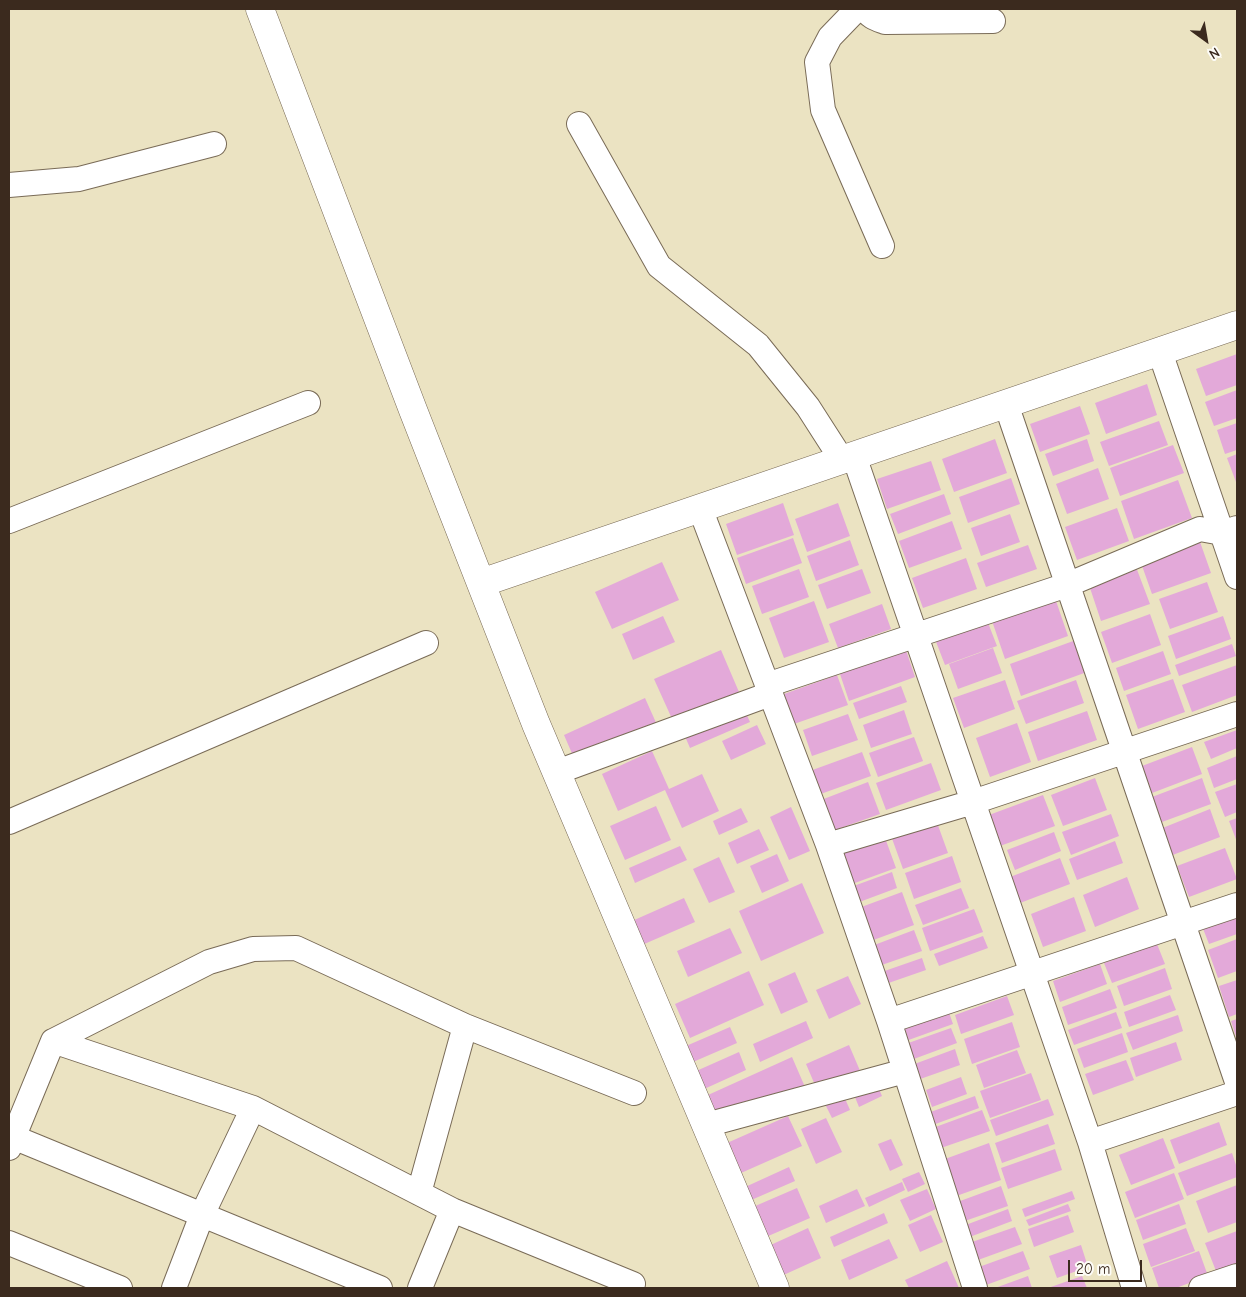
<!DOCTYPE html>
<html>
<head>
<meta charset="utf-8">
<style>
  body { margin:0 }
  #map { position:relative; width:1246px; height:1297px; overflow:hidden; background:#ebe3c2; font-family:"Comic Neue",sans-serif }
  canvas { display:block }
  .frame { position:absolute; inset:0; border:10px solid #3b2a1e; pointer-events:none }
  .north { position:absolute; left:1181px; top:15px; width:50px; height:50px; -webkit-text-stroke:4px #fdfcf7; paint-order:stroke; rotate:148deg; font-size:14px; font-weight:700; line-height:20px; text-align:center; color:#3b2a1e }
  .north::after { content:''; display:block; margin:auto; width:18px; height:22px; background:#3b2a1e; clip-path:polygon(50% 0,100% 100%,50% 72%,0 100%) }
  .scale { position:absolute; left:1068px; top:1260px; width:74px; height:22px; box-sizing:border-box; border:2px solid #3b2a1e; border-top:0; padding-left:6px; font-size:15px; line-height:18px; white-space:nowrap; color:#3b2a1e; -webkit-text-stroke:4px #fdfcf7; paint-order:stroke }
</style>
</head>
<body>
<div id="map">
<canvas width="1246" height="1297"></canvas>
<div class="frame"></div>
<div class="north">N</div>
<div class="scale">20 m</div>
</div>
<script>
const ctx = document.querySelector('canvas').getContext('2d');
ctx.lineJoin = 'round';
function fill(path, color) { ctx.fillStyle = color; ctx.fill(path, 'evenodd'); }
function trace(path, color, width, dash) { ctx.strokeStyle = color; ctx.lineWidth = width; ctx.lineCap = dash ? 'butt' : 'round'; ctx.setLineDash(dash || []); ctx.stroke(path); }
const building = new Path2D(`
  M1237 354V385L1206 396 1196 369Z
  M1147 384 1157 415 1106 434 1095 403Z
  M1237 390V418L1214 426 1205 402Z
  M1080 406 1090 434 1040 452 1030 424Z
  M1159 421 1168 445 1109 466 1100 442Z
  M1237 423V450L1225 454 1217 430Z
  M995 439 1007 473 954 492 942 459Z
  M1087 439 1094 461 1053 476 1045 454Z
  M1173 445 1184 473 1120 496 1110 468Z
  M1237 454V481L1236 482 1227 458Z
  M931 461 941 490 887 509 877 479Z
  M1098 468 1109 499 1067 514 1056 484Z
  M1011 478 1020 504 968 523 959 497Z
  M1178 480 1192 518 1134 539 1121 501Z
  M944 494 951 514 898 534 890 514Z
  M783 503 794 535 737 555 726 524Z
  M838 503 850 536 807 552 795 519Z
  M1117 508 1129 541 1077 560 1065 527Z
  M1010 514 1020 542 981 556 971 528Z
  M952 521 962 549 909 568 899 541Z
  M793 538 802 563 746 584 737 558Z
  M1199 539 1211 573 1152 594 1140 560Z
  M850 540 859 565 816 581 807 556Z
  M1028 545 1037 569 986 587 977 563Z
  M966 558 977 589 923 608 912 578Z
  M662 562 679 600 612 629 595 592Z
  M1136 567 1150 604 1101 621 1089 585Z
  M799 569 809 597 762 614 752 586Z
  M862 569 871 593 827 609 818 585Z
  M1207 582 1218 612 1170 629 1159 599Z
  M1054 595 1068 636 1005 659 991 618Z
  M814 601 829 642 784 658 769 618Z
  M882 604 891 629 838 648 829 624Z
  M1150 614 1161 645 1112 663 1101 632Z
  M985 615 997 646 945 665 933 634Z
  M663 616 675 642 633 660 622 634Z
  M1223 616 1231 639 1176 659 1168 636Z
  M1076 640 1087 672 1021 696 1010 664Z
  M1232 644 1236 656 1179 676 1175 665Z
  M905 647 915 677 849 701 839 671Z
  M993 648 1002 673 958 689 949 664Z
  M721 650 739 692 673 721 654 679Z
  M1163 651 1171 674 1124 691 1116 668Z
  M1237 665V695L1192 712 1182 685Z
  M837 675 848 705 794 724 784 694Z
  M1173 679 1185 712 1138 729 1126 695Z
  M1005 680 1015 709 964 728 953 698Z
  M1076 680 1084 703 1026 724 1017 701Z
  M901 686 907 702 859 719 853 703Z
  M645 698 662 736 580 772 564 735Z
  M740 700 750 722 690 748 681 727Z
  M904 710 912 734 871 748 863 725Z
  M1087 711 1097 740 1038 761 1028 732Z
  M848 714 858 740 812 756 803 730Z
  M1017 723 1031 762 990 777 976 738Z
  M757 725 766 744 731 760 722 741Z
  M1237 730V748L1211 759 1204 742Z
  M914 737 923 761 878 777 869 753Z
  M1192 747 1202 774 1152 793 1142 766Z
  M652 751 669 789 702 774 719 811 682 828 665 790 618 811 602 774Z
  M862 752 871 776 815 796 807 772Z
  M1237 756V779L1214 788 1207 768Z
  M931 763 941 790 886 810 876 783Z
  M1095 778 1107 810 1063 826 1051 795Z
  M1202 778 1211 804 1162 822 1152 797Z
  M868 782 880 814 832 831 821 800Z
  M1237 784V812L1225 817 1215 792Z
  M1043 795 1055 826 1000 846 989 815Z
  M656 806 671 840 625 860 610 826Z
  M791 807 810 851 789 860 770 817Z
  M741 808 748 822 719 835 713 821Z
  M1210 809 1220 837 1170 856 1160 829Z
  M1111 814 1119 836 1071 855 1062 832Z
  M935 817 948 853 903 869 890 833Z
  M1237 818V842L1229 821Z
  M759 829 769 850 737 864 728 843Z
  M1054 832 1061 851 1015 870 1007 850Z
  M884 835 896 868 841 888 829 855Z
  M1115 841 1123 863 1077 880 1069 859Z
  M680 846 687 860 635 883 629 868Z
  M1225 848 1237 879 1189 897 1177 866Z
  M777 854 789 881 762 893 750 866Z
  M952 856 961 882 914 899 905 873Z
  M719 857 735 892 709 903 693 869Z
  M1060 858 1070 884 1020 903 1010 877Z
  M892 872 897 888 846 907 840 891Z
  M1127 877 1139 909 1095 927 1083 895Z
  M802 883 824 933 761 961 739 911Z
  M961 888 969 908 923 925 915 905Z
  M902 892 914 925 868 942 856 909Z
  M1074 897 1086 931 1043 947 1031 914Z
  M684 898 695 922 642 945 632 921Z
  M974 909 983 932 930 951 922 928Z
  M1237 913V934L1209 944 1202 926Z
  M730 928 742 953 688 977 677 951Z
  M914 930 922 951 876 967 869 947Z
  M983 936 988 948 939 966 934 954Z
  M1237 939V971L1218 978 1208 950Z
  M1157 944 1165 964 1112 983 1104 963Z
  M922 958 926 970 877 987 873 975Z
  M1100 964 1107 984 1060 1002 1053 981Z
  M1165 968 1172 989 1124 1006 1117 986Z
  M749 971 764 1005 690 1038 675 1004Z
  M795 972 808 1002 781 1014 768 984Z
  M848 976 861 1004 829 1019 816 990Z
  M1237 980V1014L1229 1017 1219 986Z
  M1110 989 1117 1008 1068 1025 1062 1007Z
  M1170 995 1176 1010 1129 1027 1124 1012Z
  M1007 996 1014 1015 961 1034 955 1015Z
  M946 1004 953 1024 903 1042 896 1023Z
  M1116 1012 1122 1028 1074 1045 1068 1030Z
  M1178 1015 1183 1031 1133 1050 1126 1033Z
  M1237 1019V1040L1231 1021Z
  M806 1021 813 1038 760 1062 753 1044Z
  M1012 1022 1020 1047 972 1064 964 1039Z
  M730 1027 737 1043 693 1062 686 1046Z
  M951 1028 957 1043 903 1063 897 1047Z
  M1122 1033 1128 1052 1084 1068 1077 1049Z
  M1176 1042 1182 1060 1136 1077 1130 1058Z
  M849 1045 861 1073 818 1092 806 1064Z
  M955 1049 960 1065 906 1084 901 1069Z
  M1017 1050 1026 1073 984 1088 976 1065Z
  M739 1052 746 1070 702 1090 694 1072Z
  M792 1057 805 1087 721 1125 708 1095Z
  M1126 1060 1134 1080 1093 1095 1085 1074Z
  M1031 1073 1041 1100 990 1118 980 1091Z
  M873 1075 882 1096 859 1107 850 1085Z
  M961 1077 967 1094 932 1107 926 1090Z
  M843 1094 850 1110 832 1118 824 1102Z
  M975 1096 979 1108 930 1126 925 1114Z
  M1048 1099 1054 1115 996 1136 990 1120Z
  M982 1110 990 1131 938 1149 930 1129Z
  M788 1116 802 1146 741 1173 727 1143Z
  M826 1118 842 1152 816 1164 801 1129Z
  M1219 1122 1227 1145 1179 1164 1170 1140Z
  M1048 1124 1055 1144 1002 1163 995 1143Z
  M1163 1138 1175 1168 1131 1185 1119 1155Z
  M891 1139 903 1165 890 1171 878 1144Z
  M989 1143 1001 1180 948 1199 934 1163Z
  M1055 1149 1062 1170 1008 1189 1001 1168Z
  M1232 1153 1237 1168V1177L1187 1196 1178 1173Z
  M789 1167 795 1181 749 1201 743 1188Z
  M919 1172 925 1184 908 1192 902 1179Z
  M1174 1173 1184 1199 1135 1218 1125 1192Z
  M902 1182 905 1190 869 1207 865 1198Z
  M1237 1185V1222L1208 1233 1196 1201Z
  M1001 1186 1008 1206 959 1223 952 1204Z
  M797 1188 810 1218 759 1240 746 1210Z
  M857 1189 865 1206 826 1223 819 1206Z
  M927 1189 936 1209 910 1221 900 1200Z
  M1072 1191 1075 1199 1025 1217 1022 1209Z
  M1068 1204 1071 1211 1029 1226 1026 1220Z
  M1179 1204 1186 1224 1143 1240 1136 1220Z
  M1008 1209 1012 1221 967 1238 963 1226Z
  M884 1213 888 1223 834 1247 830 1237Z
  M931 1215 943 1242 920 1252 908 1225Z
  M1068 1215 1074 1232 1034 1247 1028 1229Z
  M1015 1227 1022 1244 978 1260 972 1242Z
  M808 1228 821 1258 777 1278 764 1248Z
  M1186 1228 1195 1251 1151 1267 1143 1244Z
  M1237 1231V1263L1216 1271 1205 1243Z
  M889 1239 898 1258 849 1280 841 1260Z
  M1081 1245 1088 1267 1057 1278 1049 1256Z
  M1023 1251 1030 1269 986 1285 979 1267Z
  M1199 1251 1208 1276 1176 1288H1159L1152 1268Z
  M947 1261 959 1288H909L905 1280Z
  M1028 1276 1032 1288H995Z
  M1082 1276 1087 1288H1048Z`);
const street = new Path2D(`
  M857 9 830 37 817 62 823 110 882 246
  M865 9C869 17 877 19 885 22L993 21
  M579 124 659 266 758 345 808 407 842 460
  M9 185 79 179 214 144
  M1160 352 1237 577
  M1006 404 1237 1082
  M854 456 1090 1142 1134 1288
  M700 508 828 845 889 1021 975 1288
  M9 521 308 403
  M767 685 1067 585 1200 529 1222 533 1237 528
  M557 772 770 694
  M9 822 426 643
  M828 845 973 802 1237 714
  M889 1021 1237 905
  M53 1041 253 1108
  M706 1125 905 1071
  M13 1137 380 1288
  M1090 1142 1237 1093
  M9 1148 53 1041 209 962 253 949 296 948 465 1026 634 1093
  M419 1193 465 1026
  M9 1243 120 1288
  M174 1288 202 1215 253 1108 452 1210
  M420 1288 452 1210 633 1284
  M1201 1288 1237 1276`);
const secondary = new Path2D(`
  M260 9 413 410 536 724 775 1288
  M481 583 1237 325`);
fill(building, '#e3a9d9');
trace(street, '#796b57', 26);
trace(secondary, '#796b57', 29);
trace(street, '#fff', 24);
trace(secondary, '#fff', 28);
</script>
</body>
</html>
